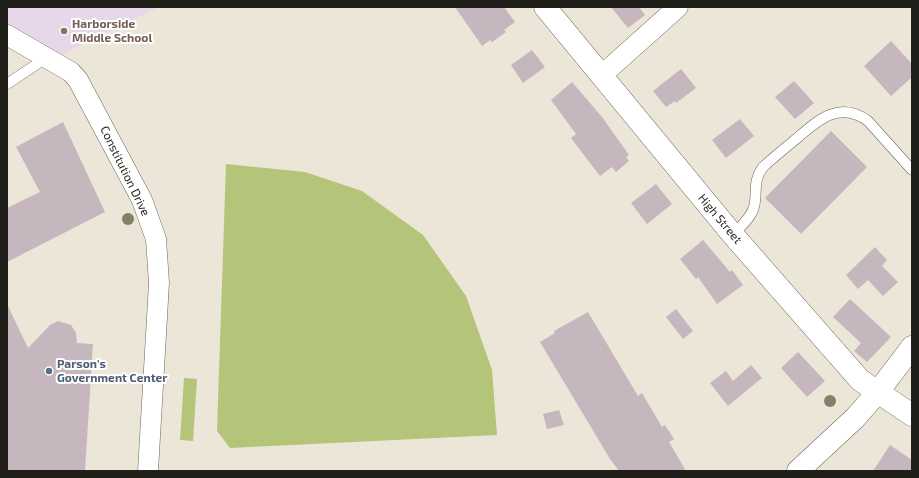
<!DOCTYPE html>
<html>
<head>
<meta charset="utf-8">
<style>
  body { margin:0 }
  #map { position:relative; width:919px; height:478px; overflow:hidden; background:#ece6d8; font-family:"Exo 2",sans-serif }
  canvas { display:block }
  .frame { position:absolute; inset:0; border:8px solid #211f1a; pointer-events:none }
</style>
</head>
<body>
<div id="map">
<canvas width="919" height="478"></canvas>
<div class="frame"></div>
</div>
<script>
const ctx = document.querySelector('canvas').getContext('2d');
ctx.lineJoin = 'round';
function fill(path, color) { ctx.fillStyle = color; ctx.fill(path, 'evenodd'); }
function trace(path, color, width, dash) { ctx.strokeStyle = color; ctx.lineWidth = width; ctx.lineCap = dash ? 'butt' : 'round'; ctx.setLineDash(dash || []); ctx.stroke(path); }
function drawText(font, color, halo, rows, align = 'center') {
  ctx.font = font + ' "Exo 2",sans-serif'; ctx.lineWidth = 4; ctx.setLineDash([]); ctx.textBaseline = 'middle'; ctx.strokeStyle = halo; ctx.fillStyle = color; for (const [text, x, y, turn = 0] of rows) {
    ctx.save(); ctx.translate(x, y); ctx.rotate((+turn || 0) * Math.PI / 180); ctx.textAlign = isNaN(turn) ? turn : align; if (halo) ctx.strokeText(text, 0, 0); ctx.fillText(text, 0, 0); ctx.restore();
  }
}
const education = new Path2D(`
  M7 7H159L61 55 7 24Z`);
const green = new Path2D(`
  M226 164 305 172 362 191 423 235 466 296 492 370 497 435 230 448 217 431Z
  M184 378 197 379 193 441 180 440Z`);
const building = new Path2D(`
  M455 7H504L515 22 504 30 506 32 492 42 490 40 482 46Z
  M611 7H639L645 15 628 28Z
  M891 41 912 64V77L891 96 864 66Z
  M532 50 545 67 523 83 511 65Z
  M681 69 696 88 676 103 675 101 666 107 653 91Z
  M794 81 814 103 795 119 775 97Z
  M572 82 602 117 629 155 626 157 629 161 616 172 612 167 600 176 571 138 576 134 551 100Z
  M740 119 754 136 726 158 712 140Z
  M63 122 105 212 7 262V208L40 192 16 147Z
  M831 131 867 167 801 234 765 198Z
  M656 184 672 204 647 224 631 203Z
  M703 240 730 272 732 270 743 285 717 304 698 277 696 279 680 259Z
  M875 247 887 260 882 266 898 282 883 296 868 280 858 289 846 275Z
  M850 299 891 337 867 362 854 351 861 343 833 317Z
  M7 304 28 348 50 325 58 321 71 325 76 333 77 343 93 344 85 471H7Z
  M676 309 693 331 683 339 666 317Z
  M588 312 638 396 642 393 662 427 665 425 674 439 669 442 686 471H619L610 459 540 342 555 333 554 331Z
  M798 352 825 381 807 397 781 368Z
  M751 365 762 378 728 406 710 383 726 371 733 381Z
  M559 410 564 425 547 429 543 414Z
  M890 445 912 460V471H873Z`);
const lane = new Path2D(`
  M7 84 46 58
  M733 235C740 227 751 218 754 207 758 191 752 182 763 167 774 157 785 148 796 139 818 120 840 100 868 121L912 170`);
const street = new Path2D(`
  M7 35 71 72 78 80 142 200 156 239 159 283 148 471
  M602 75 678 7`);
const secondary = new Path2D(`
  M545 7 733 235 860 380 912 415
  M798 471 855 418 877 393 912 347`);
const trees = [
  [128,219],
  [830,401]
];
const markers = [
  [64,31,4,"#8d6e63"],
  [49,371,4,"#5c6f8a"]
];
const educationNames = [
  ["Harborside",72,24],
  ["Middle School",72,38]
];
const streetNames = [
  ["Constitution Drive",125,171,64],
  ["High Street",720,219,50]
];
const serviceNames = [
  ["Parson's",57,364],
  ["Government Center",57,378]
];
fill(education, '#e6d7e9');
fill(green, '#b4c478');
fill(building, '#c6b6bd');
trace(lane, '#6a6458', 11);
trace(street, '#6a6458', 21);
trace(secondary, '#6a6458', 23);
trace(lane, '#fff', 10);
trace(street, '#fff', 20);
trace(secondary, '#fff', 22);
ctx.fillStyle = '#808166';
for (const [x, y] of trees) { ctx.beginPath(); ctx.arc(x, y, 6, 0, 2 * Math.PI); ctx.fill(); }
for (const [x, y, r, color] of markers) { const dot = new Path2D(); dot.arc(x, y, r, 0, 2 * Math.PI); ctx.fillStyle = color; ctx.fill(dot); trace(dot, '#fff', 1.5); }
drawText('bold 12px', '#785e54', '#fff', educationNames, 'left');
drawText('12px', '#211f1a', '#fff', streetNames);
drawText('bold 12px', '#4e5e75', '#fff', serviceNames, 'left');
</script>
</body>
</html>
